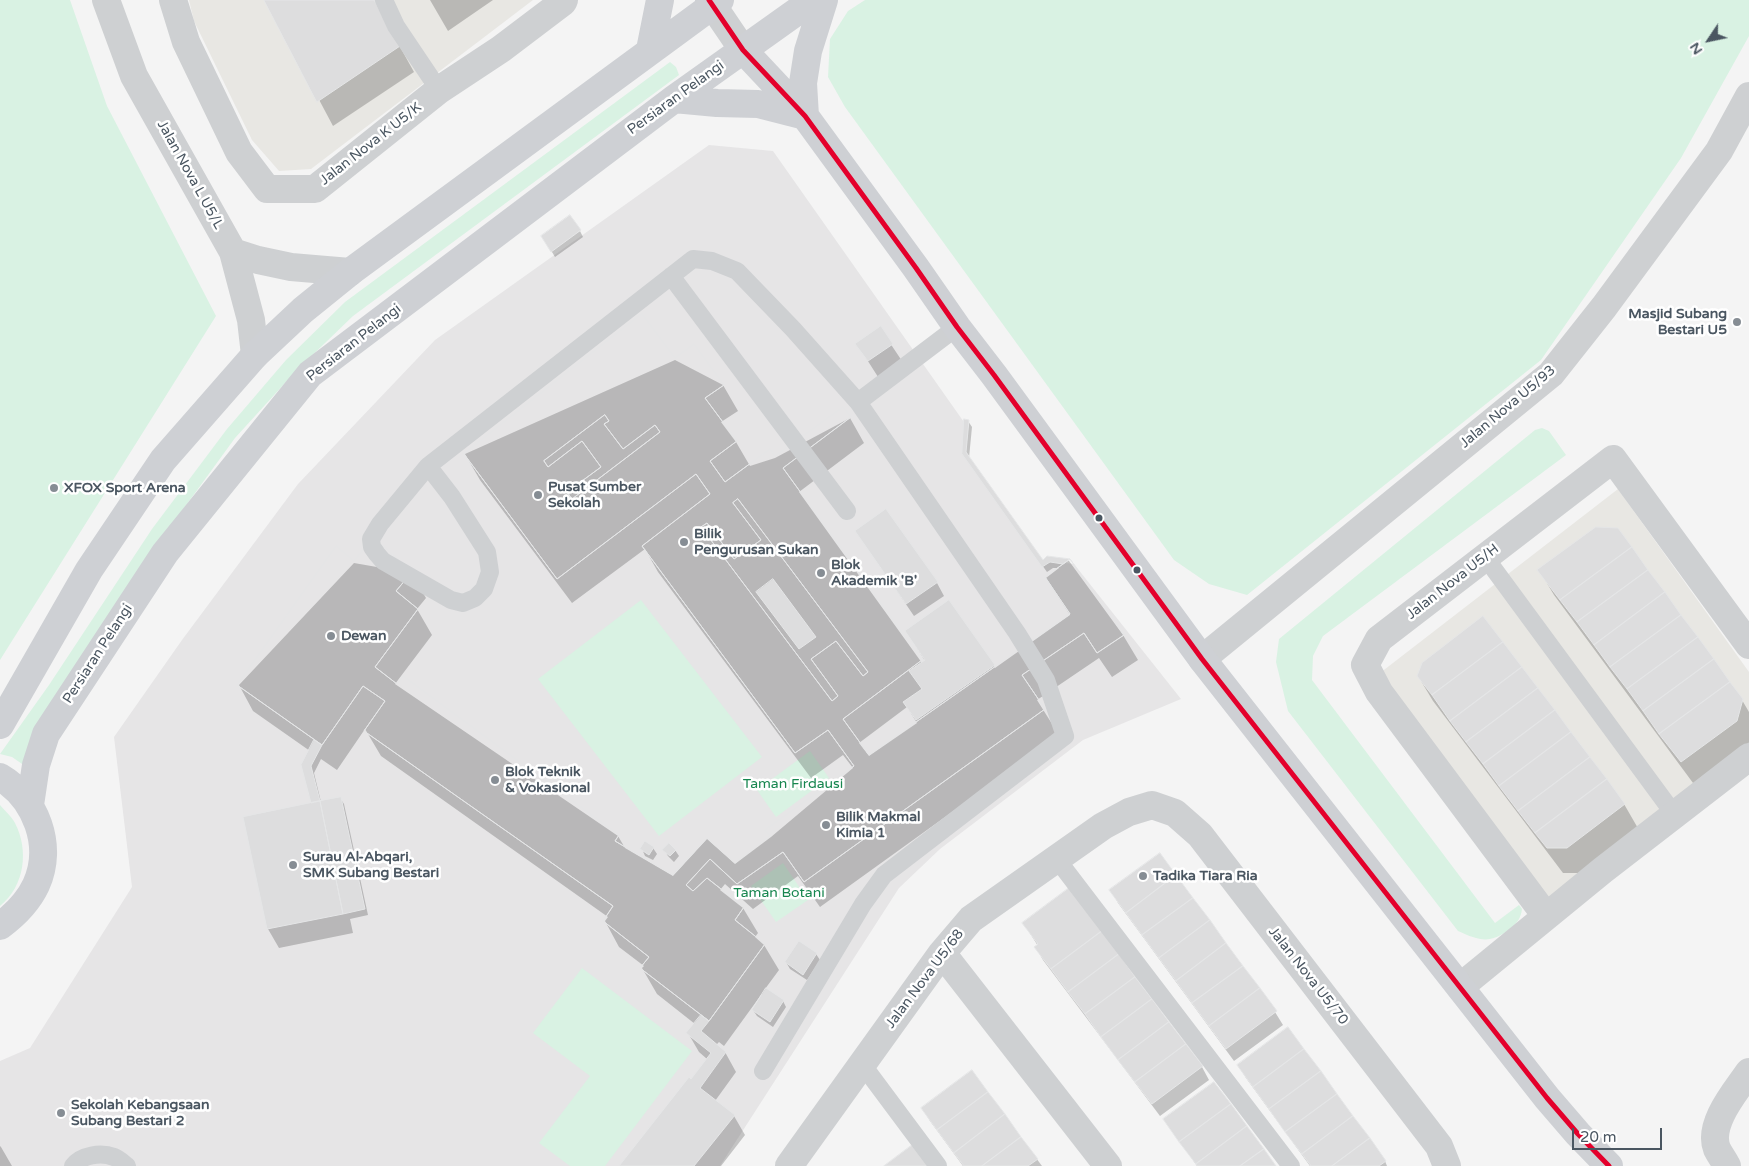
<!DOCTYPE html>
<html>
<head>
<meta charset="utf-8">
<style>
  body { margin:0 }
  #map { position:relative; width:1749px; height:1166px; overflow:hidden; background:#f4f4f4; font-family:"Varela Round",sans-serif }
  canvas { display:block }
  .north { position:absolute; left:1684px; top:15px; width:50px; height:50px; -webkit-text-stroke:4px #fff; paint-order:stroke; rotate:236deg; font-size:14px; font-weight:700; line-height:20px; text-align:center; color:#4a5661 }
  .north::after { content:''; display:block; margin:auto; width:18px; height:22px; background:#4a5661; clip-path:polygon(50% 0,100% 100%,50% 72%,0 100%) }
  .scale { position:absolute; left:1572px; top:1128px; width:90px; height:22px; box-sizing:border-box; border:2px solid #4a5661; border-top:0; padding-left:6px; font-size:15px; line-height:18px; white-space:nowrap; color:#4a5661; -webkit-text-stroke:4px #fff; paint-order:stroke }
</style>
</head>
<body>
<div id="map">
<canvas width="1749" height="1166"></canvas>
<div class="north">N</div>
<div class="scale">20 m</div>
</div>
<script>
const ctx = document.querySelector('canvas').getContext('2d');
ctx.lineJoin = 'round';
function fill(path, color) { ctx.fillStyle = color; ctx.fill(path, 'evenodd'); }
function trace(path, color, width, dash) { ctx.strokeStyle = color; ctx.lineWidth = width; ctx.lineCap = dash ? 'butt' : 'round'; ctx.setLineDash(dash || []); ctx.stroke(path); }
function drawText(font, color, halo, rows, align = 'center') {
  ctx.font = font + ' "Varela Round",sans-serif'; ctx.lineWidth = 5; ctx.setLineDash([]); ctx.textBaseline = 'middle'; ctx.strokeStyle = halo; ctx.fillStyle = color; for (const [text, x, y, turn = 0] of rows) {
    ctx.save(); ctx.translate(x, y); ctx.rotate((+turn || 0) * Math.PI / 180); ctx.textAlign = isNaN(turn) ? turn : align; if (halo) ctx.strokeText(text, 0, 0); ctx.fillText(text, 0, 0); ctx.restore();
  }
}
const commercial = new Path2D(`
  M189 0H533L311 169 279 171 252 140 194 21Z
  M1618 489 1749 672V742L1548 902 1380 673Z`);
const education = new Path2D(`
  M709 145 773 151 966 425 963 453 1041 560 1074 564 1181 699 1083 740 940 849 899 888 720 1166H0V1061L30 1048 132 887 114 737 182 640 298 484 435 340Z`);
const green = new Path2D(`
  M0 0H70L107 106 216 316 0 660Z
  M865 0H1749V36L1681 158 1541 360 1247 595 1209 584 1174 560 845 107 828 77 830 39 848 11Z
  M670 62 676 67 679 75 353 316 296 371 235 438 163 537 25 766 12 757 0 754 49 685 152 529 227 429 286 360 345 302Z
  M1542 428 1549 431 1566 455 1323 636 1313 656 1312 680 1495 923 1519 905 1522 909C1521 918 1517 923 1510 929 1490 944 1480 941 1458 931L1288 711 1276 662 1279 639 1535 430Z
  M641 600 762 757 659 836 538 679Z
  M810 751 829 778 776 817 757 790Z
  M0 805C5 811 12 817 15 823 29 850 25 886 0 906Z
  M783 863 808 900 776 922 751 886Z
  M582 968 692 1051 605 1166H570L539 1143 590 1076 533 1033Z`);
const shadow = new Path2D(`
  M266 0H374L414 72 333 126Z
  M430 0H493L448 31Z
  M580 231 583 237 555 257 546 242Z
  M880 328 904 364 880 380 857 344Z
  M675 360 723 385 738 411 721 422 736 442 750 466 775 458 850 418 864 443 799 492 922 663 925 661 907 632 949 602 995 668 1070 615 1046 578 1059 568H1053L1047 572 963 454 968 421 972 427 969 458 1043 561 1048 557 1069 561 1123 635 1138 660 1112 677 1099 658 1037 700 1059 735 820 907 798 876 753 909 725 884 720 890 743 908 758 933 755 937 764 945 779 970 765 989 783 1001 786 1007 773 1027 757 1016 753 1010 763 996 761 995 724 1046 719 1042 716 1045 725 1052 736 1072 715 1101 734 1116 745 1135 721 1166H620L691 1081 707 1059 699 1052 688 1033 695 1024 657 994 642 968 644 966 619 947 605 921 608 917 381 756 365 729 337 770 321 759 314 773 321 802 340 798 344 804 368 915 350 919 353 933 279 948 268 929 313 804 310 751 253 711 239 685 354 563 411 573 426 598 417 609 432 635 395 684 618 836 625 848 673 876 707 839 735 864 771 837 853 768 843 755 811 778 658 572 645 549 572 603 480 480 465 454ZM907 707 917 723 869 756 859 743Z
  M856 531 937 583 944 596 914 616Z
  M1539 570 1742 700 1749 712V748L1696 787 1554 595Z
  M1483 618 1624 804 1639 830 1581 873H1563L1433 701 1418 676Z
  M653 848 657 854 653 860 645 856 642 849Z
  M664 850H675L679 856 674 862 668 856Z
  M1069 889 1202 1067 1209 1080 1160 1116 1043 960 1036 948 1038 946 1024 924Z
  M1111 890 1275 1012 1283 1025 1234 1061 1118 903Z
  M816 954 820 960 807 980 790 969 786 962Z
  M1238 1065 1385 1161 1387 1166H1310L1246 1078Z
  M972 1072 1042 1166H963L930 1121 922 1108Z
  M1165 1120 1274 1166H1197Z
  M0 1146 1 1147 12 1166H0Z`);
const building = new Path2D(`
  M264 0H374L400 46 317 102Z
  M570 215 581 230 551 252 541 236Z
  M642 314 675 358 694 344 724 385 705 398 737 441 710 461 725 482 770 449 775 456 843 407 851 417 783 468 922 660 843 719 869 755 1070 614 1045 577 1070 559 1124 635 1097 653 1084 633 1022 675 1045 709 804 882 783 852 737 884 710 859 686 885 693 891 707 878 744 907 735 920 765 944 709 1021 640 968 649 957 603 921 613 906 364 731 385 701 363 686 322 745 237 685 336 546 354 561 373 537 412 572 396 591 418 609 375 667 397 684 403 676 619 835 615 841 673 875 707 838 735 863 770 836 765 830 854 766 828 730 795 753 642 546 710 494 696 474 557 579 464 454Z
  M642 314 675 358 694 344 724 385 705 398 737 441 710 461 725 482 770 449 775 456 843 407 851 417 783 468 922 660 843 719 869 755 1070 614 1045 577 1070 559 1124 635 1097 653 1084 633 1022 675 1045 709 804 882 783 852 737 884 710 859 686 885 693 891 707 878 744 907 735 920 765 944 709 1021 640 968 649 957 603 921 613 906 364 731 385 701 363 686 322 745 237 685 336 546 354 561 373 537 412 572 396 591 418 609 375 667 397 684 403 676 619 835 615 841 673 875 707 838 735 863 770 836 765 830 854 766 828 730 795 753 642 546 710 494 696 474 557 579 464 454Z
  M881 326 893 344 868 361 855 344Z
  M605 415 609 421 604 424 623 449 655 425 660 432 572 499 567 492 601 467 582 441 548 467 544 461Z
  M605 415 609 421 604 424 623 449 655 425 660 432 572 499 567 492 601 467 582 441 548 467 544 461Z
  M964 419 969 420 966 452 1043 560 1047 556 1070 559 1063 564 1050 562 1042 567 962 454Z
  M738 499 868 672 863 676 836 641 811 659 838 696 832 701 701 527 707 523 734 559 761 540 733 503Z
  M738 499 868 672 863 676 836 641 811 659 838 696 832 701 701 527 707 523 734 559 761 540 733 503Z
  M886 509 938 582 906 604 855 531Z
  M1596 527 1618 528 1632 547 1560 600 1537 570Z
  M1632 547 1648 570 1577 622 1560 600Z
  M1648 570 1665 592 1594 645 1577 622Z
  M773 579 816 637 799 649 756 592Z
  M1665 592 1681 615 1610 667 1594 645Z
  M949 600 995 665 916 720 903 702 922 689 909 671 925 660 905 631Z
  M1681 615 1698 637 1627 689 1610 667Z
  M1483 616 1503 642 1432 695 1417 676 1422 663Z
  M1698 637 1714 659 1643 711 1627 689Z
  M1503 642 1522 667 1450 721 1432 695Z
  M1714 659 1730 682 1659 734 1643 711Z
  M1522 667 1538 688 1466 742 1450 721Z
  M1730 682 1743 699 1737 721 1681 762 1659 734Z
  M1538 688 1555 710 1483 764 1466 742Z
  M1555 710 1571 732 1499 786 1483 764Z
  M1571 732 1590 757 1518 811 1499 786Z
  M314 740 322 745 311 766 320 801 311 803 301 765Z
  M1590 757 1607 779 1535 833 1518 811Z
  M1607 779 1625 804 1567 848H1547L1535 833Z
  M341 797 365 909 343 914 320 801Z
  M320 801 343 914 267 929 243 817Z
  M645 841 654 847 649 855 640 849Z
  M669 843 676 850 670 856 662 850Z
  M1160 853 1176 875 1126 913 1109 890Z
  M1176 875 1193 898 1142 935 1126 913Z
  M1069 888 1102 931 1051 969 1034 947 1038 944 1022 923Z
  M1193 898 1210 920 1159 958 1142 935Z
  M1210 920 1226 943 1176 981 1159 958Z
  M1102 931 1119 954 1068 992 1051 969Z
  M799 941 817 953 803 975 785 962Z
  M1226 943 1243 966 1192 1003 1176 981Z
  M1119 954 1135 977 1085 1014 1068 992Z
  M1243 966 1260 988 1209 1026 1192 1003Z
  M1135 977 1152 999 1101 1037 1085 1014Z
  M766 988 784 1000 770 1022 752 1010Z
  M1260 988 1277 1011 1226 1049 1209 1026Z
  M1152 999 1169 1022 1118 1060 1101 1037Z
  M701 1015 709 1021 701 1031 726 1052 700 1088 735 1115 694 1166H619L689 1077 691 1079 711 1053 686 1033Z
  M1169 1022 1186 1044 1135 1082 1118 1060Z
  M1288 1027 1304 1049 1253 1087 1237 1065Z
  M1186 1044 1203 1066 1152 1104 1135 1082Z
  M1304 1049 1321 1071 1269 1109 1253 1087Z
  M972 1070 988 1092 937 1130 921 1108Z
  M1321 1071 1337 1094 1285 1132 1269 1109Z
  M1214 1082 1231 1104 1179 1142 1163 1119Z
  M988 1092 1005 1114 954 1153 937 1130Z
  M1337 1094 1353 1116 1302 1154 1285 1132Z
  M1231 1104 1247 1126 1196 1164 1179 1142Z
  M1005 1114 1021 1137 982 1166H964L954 1153Z
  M1353 1116 1370 1138 1332 1166H1311L1302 1154Z
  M1247 1126 1264 1149 1240 1166H1197L1196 1164Z
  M1021 1137 1038 1159 1028 1166H982Z
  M1370 1138 1386 1161 1379 1166H1332Z
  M915 1143 931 1166H884Z
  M1264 1149 1276 1166H1240Z`);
const lane = new Path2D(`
  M384 0 396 26 439 90
  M671 276 847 511
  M858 402 957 327
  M428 466 452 497 487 552 490 572 484 589 475 598 463 603 451 600 383 561 377 554 372 547 371 539 380 524 428 466 693 259 712 261 737 271 793 329 858 402 1017 633 1046 680 1065 736 884 875 863 904 763 1071
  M1485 557 1674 814
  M1056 858 1291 1166
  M862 1064 938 1166
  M73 1166C81 1155 101 1152 114 1157 119 1159 123 1163 127 1166`);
const street = new Path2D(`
  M106 0 134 76 233 252 251 320 255 355
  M173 0 186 42 239 152 267 189H315L439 90 501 49 563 2 564 0
  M709 0 743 50
  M233 252 258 260 291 267 350 272
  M1202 659 1551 374 1604 307 1719 151 1749 96
  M1546 916 1379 692 1365 665 1379 639 1613 459 1749 645
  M942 953 1108 1166
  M1460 987 1603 870 1749 757
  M789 1166 942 953 971 919 1103 826 1129 812 1152 805 1175 813 1200 835 1439 1146 1447 1166
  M1727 1166C1724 1160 1720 1155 1717 1149 1707 1124 1736 1091 1749 1072`);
const secondary = new Path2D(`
  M650 50 660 0
  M743 50 805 116 916 268 957 327 994 375 1202 659 1547 1098 1578 1134 1609 1166
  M674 99 717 103 758 104 805 116
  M805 116 803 83 808 51 824 0
  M0 725 89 570 163 460 255 355 303 310 350 272 720 0
  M0 777C36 798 54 846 36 885 28 902 15 915 0 926
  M30 805 36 765 46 734 165 553 310 374 674 99 813 0`);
const bus1 = new Path2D(`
  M709 0 743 50 805 116 916 268 957 327 994 375 1202 659 1547 1098 1578 1134 1609 1166`);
const markers = [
  [1737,322,5,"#868d94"],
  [54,488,5,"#868d94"],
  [538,495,5,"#868d94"],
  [1099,518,4.5,"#4a5661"],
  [684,542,5,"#868d94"],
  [1137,570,4.5,"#4a5661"],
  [821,573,5,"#868d94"],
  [331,636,5,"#868d94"],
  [495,780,5,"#868d94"],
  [826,825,5,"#868d94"],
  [293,865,5,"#868d94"],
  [1143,876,5,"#868d94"],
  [61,1113,5,"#868d94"]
];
const streetNames = [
  ["Persiaran Pelangi",676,98,-36],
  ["Jalan Nova K U5/K",371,144,-38],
  ["Jalan Nova L U5/L",190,175,61],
  ["Persiaran Pelangi",354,343,-38],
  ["Jalan Nova U5/93",1508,407,-40],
  ["Jalan Nova U5/H",1453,582,-38],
  ["Persiaran Pelangi",98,654,-57],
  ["Jalan Nova U5/70",1308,976,52],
  ["Jalan Nova U5/68",925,979,-53]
];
const poiNames = [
  ["Masjid Subang",1727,314,"right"],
  ["Bestari U5",1727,330,"right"],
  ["Pusat Sumber",548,487],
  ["Sekolah",548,503],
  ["XFOX Sport Arena",64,488],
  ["Bilik",694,534],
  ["Pengurusan Sukan",694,550],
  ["Blok",831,565],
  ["Akademik 'B'",831,581],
  ["Dewan",341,636],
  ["Blok Teknik",505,772],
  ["& Vokasional",505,788],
  ["Bilik Makmal",836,817],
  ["Kimia 1",836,833],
  ["Surau Al-Abqari,",303,857],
  ["SMK Subang Bestari",303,873],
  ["Tadika Tiara Ria",1153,876],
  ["Sekolah Kebangsaan",71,1105],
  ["Subang Bestari 2",71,1121]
];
const parkNames = [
  ["Taman Firdausi",793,784],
  ["Taman Botani",779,893]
];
fill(commercial, '#e8e7e3');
fill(education, '#e6e5e6');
fill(green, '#d9f2e3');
fill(shadow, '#0003');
fill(building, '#ddddde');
trace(building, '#e5e6e7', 1);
trace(lane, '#ced0d2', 18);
trace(street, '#ced0d2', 28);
trace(secondary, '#ced0d4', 28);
trace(bus1, '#e4002b', 5);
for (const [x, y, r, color] of markers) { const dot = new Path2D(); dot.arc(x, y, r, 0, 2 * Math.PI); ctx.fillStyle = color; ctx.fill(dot); trace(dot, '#fff', 2); }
drawText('14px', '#4a5661', '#fff', streetNames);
drawText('bold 14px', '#4a5661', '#fff', poiNames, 'left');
drawText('14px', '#17864f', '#fff', parkNames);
</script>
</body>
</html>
